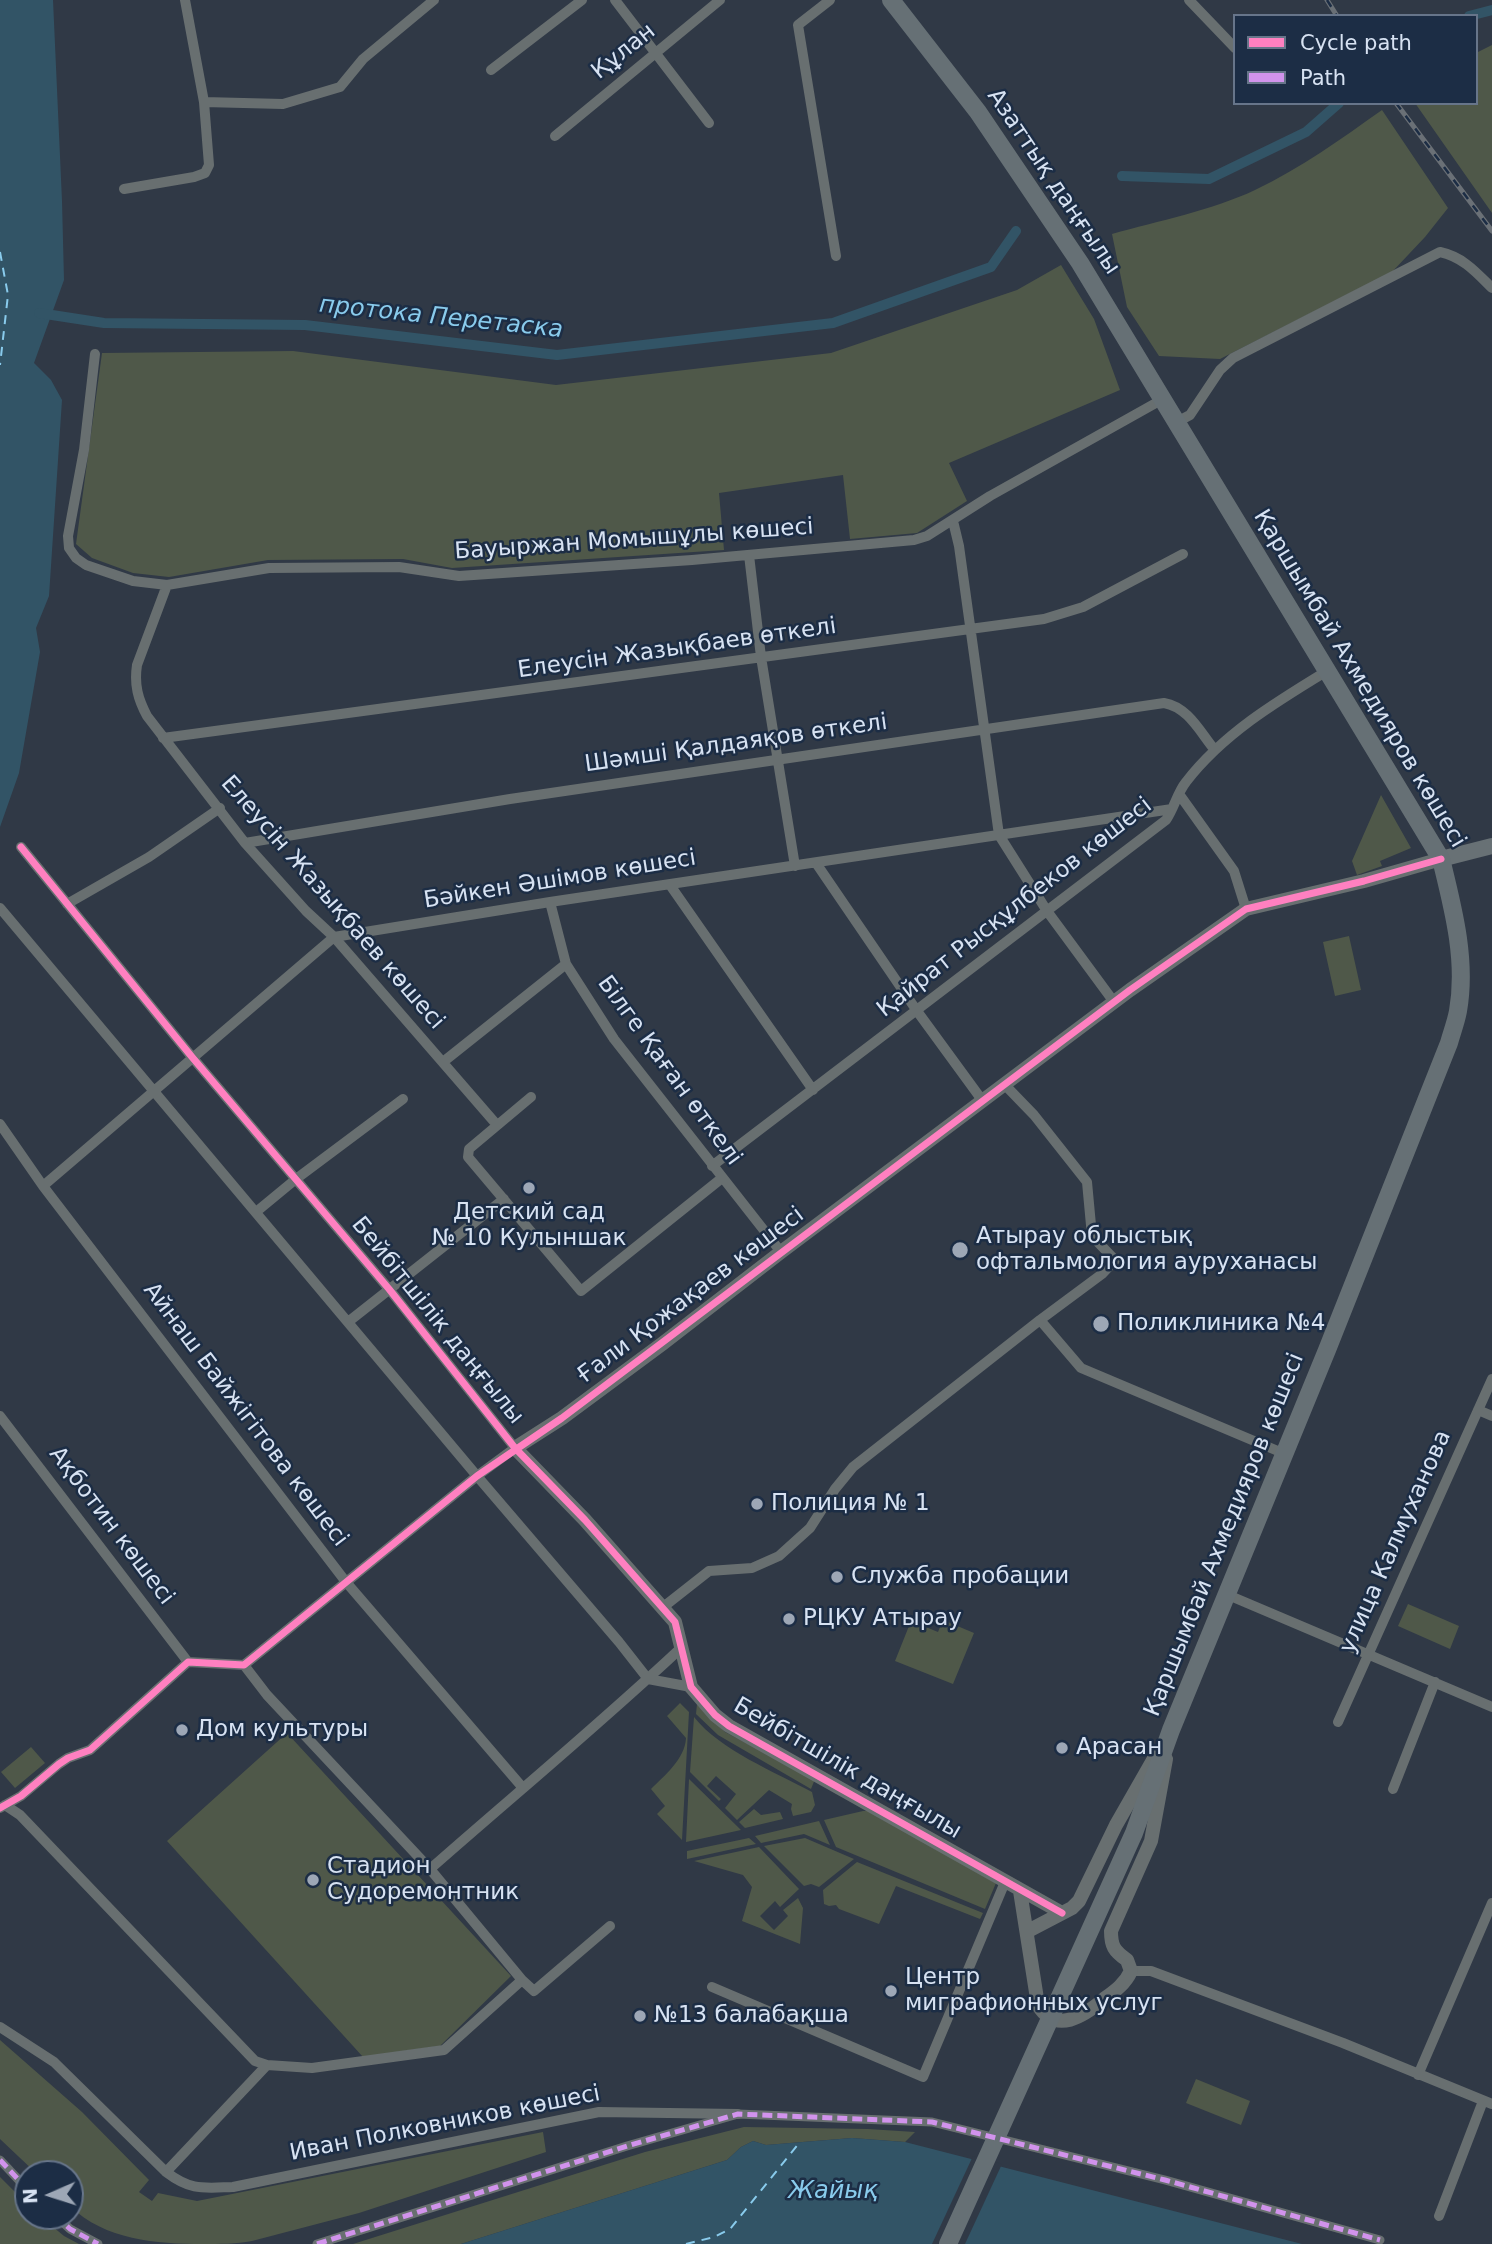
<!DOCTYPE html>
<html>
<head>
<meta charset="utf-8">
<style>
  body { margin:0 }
  #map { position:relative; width:1492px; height:2244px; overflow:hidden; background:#303946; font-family:"DejaVu Sans",sans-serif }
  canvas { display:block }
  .legend { position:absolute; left:1233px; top:14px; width:245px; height:91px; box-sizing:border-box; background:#1c2d45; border:2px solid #67758a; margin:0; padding:9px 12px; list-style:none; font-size:21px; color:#d7e2f2 }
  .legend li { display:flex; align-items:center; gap:14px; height:35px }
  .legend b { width:35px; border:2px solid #67758a }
  .north { position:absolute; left:14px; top:2160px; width:70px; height:70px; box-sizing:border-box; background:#1c2d45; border:2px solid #67758a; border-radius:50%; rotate:267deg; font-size:19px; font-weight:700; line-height:28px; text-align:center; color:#d7e2f2 }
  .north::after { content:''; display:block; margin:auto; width:24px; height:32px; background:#9da7b6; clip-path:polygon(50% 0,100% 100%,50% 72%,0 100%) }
</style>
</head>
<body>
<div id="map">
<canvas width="1492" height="2244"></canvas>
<ul class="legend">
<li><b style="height:9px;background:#ff80c0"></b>Cycle path</li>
<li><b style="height:9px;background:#d193ec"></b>Path</li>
</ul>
<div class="north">N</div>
</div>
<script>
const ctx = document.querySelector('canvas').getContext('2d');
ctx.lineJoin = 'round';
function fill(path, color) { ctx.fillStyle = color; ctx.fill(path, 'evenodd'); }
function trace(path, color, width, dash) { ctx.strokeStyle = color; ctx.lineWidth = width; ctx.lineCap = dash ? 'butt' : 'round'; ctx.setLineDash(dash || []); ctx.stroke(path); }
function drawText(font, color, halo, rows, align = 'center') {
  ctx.font = font + ' "DejaVu Sans",sans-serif'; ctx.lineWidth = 5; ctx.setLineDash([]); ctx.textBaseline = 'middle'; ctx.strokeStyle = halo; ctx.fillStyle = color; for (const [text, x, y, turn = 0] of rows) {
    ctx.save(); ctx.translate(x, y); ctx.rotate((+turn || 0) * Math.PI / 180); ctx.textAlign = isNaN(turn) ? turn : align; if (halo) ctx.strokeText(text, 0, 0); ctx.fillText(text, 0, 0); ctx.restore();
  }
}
const green = new Path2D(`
  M1492 45V213L1415 103H1476V53Z
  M1382 110 1448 208 1425 237 1392 272 1220 359 1159 356 1127 307 1112 234C1158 221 1213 210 1255 190 1301 168 1341 139 1382 110Z
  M1061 265 1094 319 1120 390 949 463 967 501 917 533 850 539 843 475 719 493 724 550 452 568 403 559 268 560 169 577 133 573 92 558 76 544 102 353 293 351 556 385 831 353 1017 290Z
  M1381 795 1411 848 1380 861 1382 866 1357 875 1352 861Z
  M1349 936 1361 990 1335 996 1323 942Z
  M1408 1604 1459 1626 1450 1649 1398 1626Z
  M943 1620 974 1633 953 1684 895 1661 911 1621 938 1632Z
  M680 1703 689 1712 682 1840 657 1814 665 1806 651 1789C664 1776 685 1759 686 1738L667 1716Z
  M697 1704 725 1732 815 1779 811 1789 718 1735 696 1714Z
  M694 1717C720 1750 775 1772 812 1792L815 1805 811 1812 793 1816 791 1809 792 1804 769 1790 737 1820 725 1808 736 1794 716 1776 707 1786 721 1799 719 1801 690 1772Z
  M287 1733 511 1976 440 2046 363 2057 167 1841Z
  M31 1747 45 1763 15 1788 1 1772Z
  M689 1779 741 1830 686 1842Z
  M754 1809 761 1815 780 1812 783 1819 745 1828 739 1822Z
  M863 1811H868L996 1883 985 1909 836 1847 824 1820Z
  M819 1821 830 1845 804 1834 761 1843 755 1836Z
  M749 1838 756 1844 687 1859V1851Z
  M805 1838 854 1859 819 1887 811 1884 804 1886 764 1846Z
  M759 1847 799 1889 780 1907 775 1901 760 1916 774 1930 788 1916 783 1910 798 1898 803 1908 800 1944 742 1921 752 1887 743 1875 694 1861Z
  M857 1862 983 1913 980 1919 896 1886 879 1924 839 1909 836 1905 829 1906 824 1904 823 1890Z
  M0 2040 82 2112 149 2180 139 2192 152 2201 158 2193 197 2201 543 2132 546 2152 359 2213 252 2241C236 2244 220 2244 203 2244 156 2244 105 2240 70 2206V2174H37L0 2139Z
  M1196 2079 1250 2101 1241 2125 1186 2103Z
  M744 2127 868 2129 915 2132 905 2142 852 2138 766 2145 753 2141 741 2147 727 2160 461 2244H353L645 2152Z
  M0 2177 28 2205V2216H40L64 2236 79 2244H0Z`);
const water = new Path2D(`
  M0 0H53L62 201 64 280 34 363 51 380 62 400 49 596 36 628 40 652 19 773 0 827Z
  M852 2138 905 2142 1302 2244H461L727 2160 741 2147 753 2141 766 2145Z`);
const pier = new Path2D(`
  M973 2156 1002 2164 965 2244H932Z`);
const canal = new Path2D(`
  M1469 16 1492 10
  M1122 176 1209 179 1306 132 1339 103
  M39 313 104 323 305 325 557 355 833 323 991 267 1016 231`);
const ferry = new Path2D(`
  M0 252 8 295 0 365
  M686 2244 714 2237 730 2229 800 2142`);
const pedestrian = new Path2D(`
  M0 2160 28 2190
  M56 2216 70 2229 98 2244
  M317 2244 627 2146 738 2114 932 2122 1165 2180 1380 2240`);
const minor = new Path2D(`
  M615 0 709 123
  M830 0 798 25 836 256
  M1189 0 1235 48
  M491 70 582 0
  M204 102 283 104 340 87 363 59 434 0
  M555 136 720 0
  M124 189 194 177 205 173 209 165 204 102 185 0
  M95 354 84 450 68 536 69 548 76 558 86 565 133 581 167 585 269 568 399 567 459 576 692 560 914 540 927 536 990 496 1163 399
  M1177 422 1190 415 1220 370 1233 358 1440 252C1463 257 1476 272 1492 288
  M953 521 959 546 999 835 1047 911 1114 1002
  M749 555 761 657 795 866
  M167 585 137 665C134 685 138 699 147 716L245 843 306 911 334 937 497 1125
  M163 738 1044 619 1083 607 1183 554
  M1179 794 1234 871 1246 909
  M245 843 510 799 1164 703C1188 707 1200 732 1214 749
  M816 863 917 1011 982 1100
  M670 885 813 1090
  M550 902 566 964 614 1039 781 1252
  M67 904 149 857 220 808
  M0 908 477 1476 619 1642 648 1679 691 1687
  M443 1062 566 964
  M1004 1084 1034 1115 1087 1182 1092 1236 1115 1260 1102 1274 1040 1320 1081 1368 1285 1454
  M531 1097 469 1149 468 1157 581 1291 722 1178
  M0 1124 43 1186 346 1582 523 1788
  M712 1166 1166 820C1174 809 1177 793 1186 782 1223 734 1276 702 1327 671
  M43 1186 334 937 550 902 1172 809
  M256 1212 296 1179 403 1099
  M348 1322 504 1199
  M1478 1410 1492 1416
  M0 1416 188 1662
  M1228 1595 1492 1707
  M662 1608 709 1571 752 1568 779 1556 810 1528 835 1489 853 1467 1040 1320
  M244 1665 267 1695 430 1869 522 1980 534 1991 610 1926
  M1338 1722 1492 1379
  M1393 1789 1435 1682
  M5 1805 20 1815 255 2061 267 2065 312 2068 444 2050 522 1980
  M0 1808 21 1796 59 1764 68 1758 90 1750 188 1662 244 1665 477 1476 515 1448 389 1289 192 1057 21 847
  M430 1869C514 1795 600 1724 682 1647
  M1131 1971H1151L1343 2043 1492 2104
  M712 1987 923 2077 1005 1882
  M0 2027 54 2062 166 2172C191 2191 203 2188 233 2187L599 2112 738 2114
  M1418 2075 1492 1903
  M166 2172 267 2065
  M1439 2216 1483 2101`);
const tertiary = new Path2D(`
  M1020 1891 1038 2005C1056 2035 1084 2016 1104 1999 1115 1991 1125 1984 1131 1971L1127 1960C1114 1951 1111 1946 1111 1931L1151 1841 1166 1759
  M1062 1913 729 1726 715 1715 691 1687 675 1622 585 1520 515 1448 562 1418 662 1344 781 1252 1130 990 1246 909 1364 881 1441 859
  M1028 1931 1072 1908 1079 1901 1116 1825 1156 1755`);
const secondary = new Path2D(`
  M1441 859 1492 846`);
const primary = new Path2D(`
  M891 0 978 112 1080 263 1441 859C1453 908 1467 960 1458 1011 1456 1022 1452 1032 1449 1043L1327 1350 1171 1730 1134 1833 948 2244`);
const rail = new Path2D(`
  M1327 0 1337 16
  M1396 103 1492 231`);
const quiet = new Path2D(`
  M0 2160 28 2190
  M56 2216 70 2229 98 2244
  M317 2244 627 2146 738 2114 932 2122 1165 2180 1380 2240`);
const cycleway = new Path2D(`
  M21 847 192 1057 389 1289 515 1448 585 1520 675 1622 691 1687 715 1715 729 1726 1062 1913
  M0 1808 21 1796 59 1764 68 1758 90 1750 188 1662 244 1665 477 1476 562 1418 1130 990 1246 909 1364 881 1441 859`);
const markers = [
  [529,1188,7,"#9da7b6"],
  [960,1250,9,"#9da7b6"],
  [1101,1324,9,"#9da7b6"],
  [757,1504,7,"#9da7b6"],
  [837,1577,7,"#9da7b6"],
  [789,1619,7,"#9da7b6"],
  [182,1730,7,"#9da7b6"],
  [1062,1748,7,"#9da7b6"],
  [313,1880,7,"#9da7b6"],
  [891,1991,7,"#9da7b6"],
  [640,2016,7,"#9da7b6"]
];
const streetNames = [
  ["Құлан",624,52,-39],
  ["Азаттық даңғылы",1053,182,56],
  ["Бауыржан Момышұлы көшесі",634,540,-4],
  ["Елеусін Жазықбаев өткелі",677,649,-8],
  ["Қаршымбай Ахмедияров көшесі",1359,679,59],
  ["Шәмші Қалдаяқов өткелі",736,744,-8],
  ["Бәйкен Әшімов көшесі",560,880,-9],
  ["Елеусін Жазықбаев көшесі",332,903,49],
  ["Қайрат Рысқұлбеков көшесі",1015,908,-38],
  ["Білге Қаған өткелі",669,1071,54],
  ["Ғали Қожақаев көшесі",691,1296,-37],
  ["Бейбітшілік даңғылы",437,1321,51],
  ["Айнаш Байжігітова көшесі",245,1415,53],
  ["Ақботин көшесі",111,1526,53],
  ["Қаршымбай Ахмедияров көшесі",1225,1535,-68],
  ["улица Калмуханова",1396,1542,-66],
  ["Бейбітшілік даңғылы",847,1769,30],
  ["Иван Полковников көшесі",445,2124,-11]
];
const poiNames = [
  ["Детский сад",529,1213,"center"],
  ["№ 10 Кулыншак",529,1239,"center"],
  ["Атырау облыстық",976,1237],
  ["офтальмология ауруханасы",976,1263],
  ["Поликлиника №4",1117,1324],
  ["Полиция № 1",771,1504],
  ["Служба пробации",851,1577],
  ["РЦКУ Атырау",803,1619],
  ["Дом культуры",196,1730],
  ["Арасан",1076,1748],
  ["Стадион",327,1867],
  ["Судоремонтник",327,1893],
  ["Центр",905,1978],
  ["миграфионных услуг",905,2004],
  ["№13 балабақша",654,2016]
];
const waterNames = [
  ["протока Перетаска",441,318,6],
  ["Жайық",833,2192]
];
fill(green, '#4f5849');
fill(water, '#325466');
fill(pier, '#303946');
trace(canal, '#325466', 10);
trace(ferry, '#89cbec', 2, [9, 7]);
trace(pedestrian, '#686f70', 9);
trace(minor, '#686f70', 10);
trace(tertiary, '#686f70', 14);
trace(secondary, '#687175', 16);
trace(primary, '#667075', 18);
trace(rail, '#6a7076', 5);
trace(rail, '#1c2d45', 2.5, [8]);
trace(quiet, '#d193ec', 5, [10, 5]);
trace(cycleway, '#ff80c0', 7);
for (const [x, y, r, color] of markers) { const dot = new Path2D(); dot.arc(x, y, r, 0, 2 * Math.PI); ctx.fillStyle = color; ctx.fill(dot); trace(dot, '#1c2d45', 2.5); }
drawText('23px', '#d7e2f2', '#1c2d45', streetNames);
drawText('23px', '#d7e2f2', '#1c2d45', poiNames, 'left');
drawText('italic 24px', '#89cbec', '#1c2d45', waterNames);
</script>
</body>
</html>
